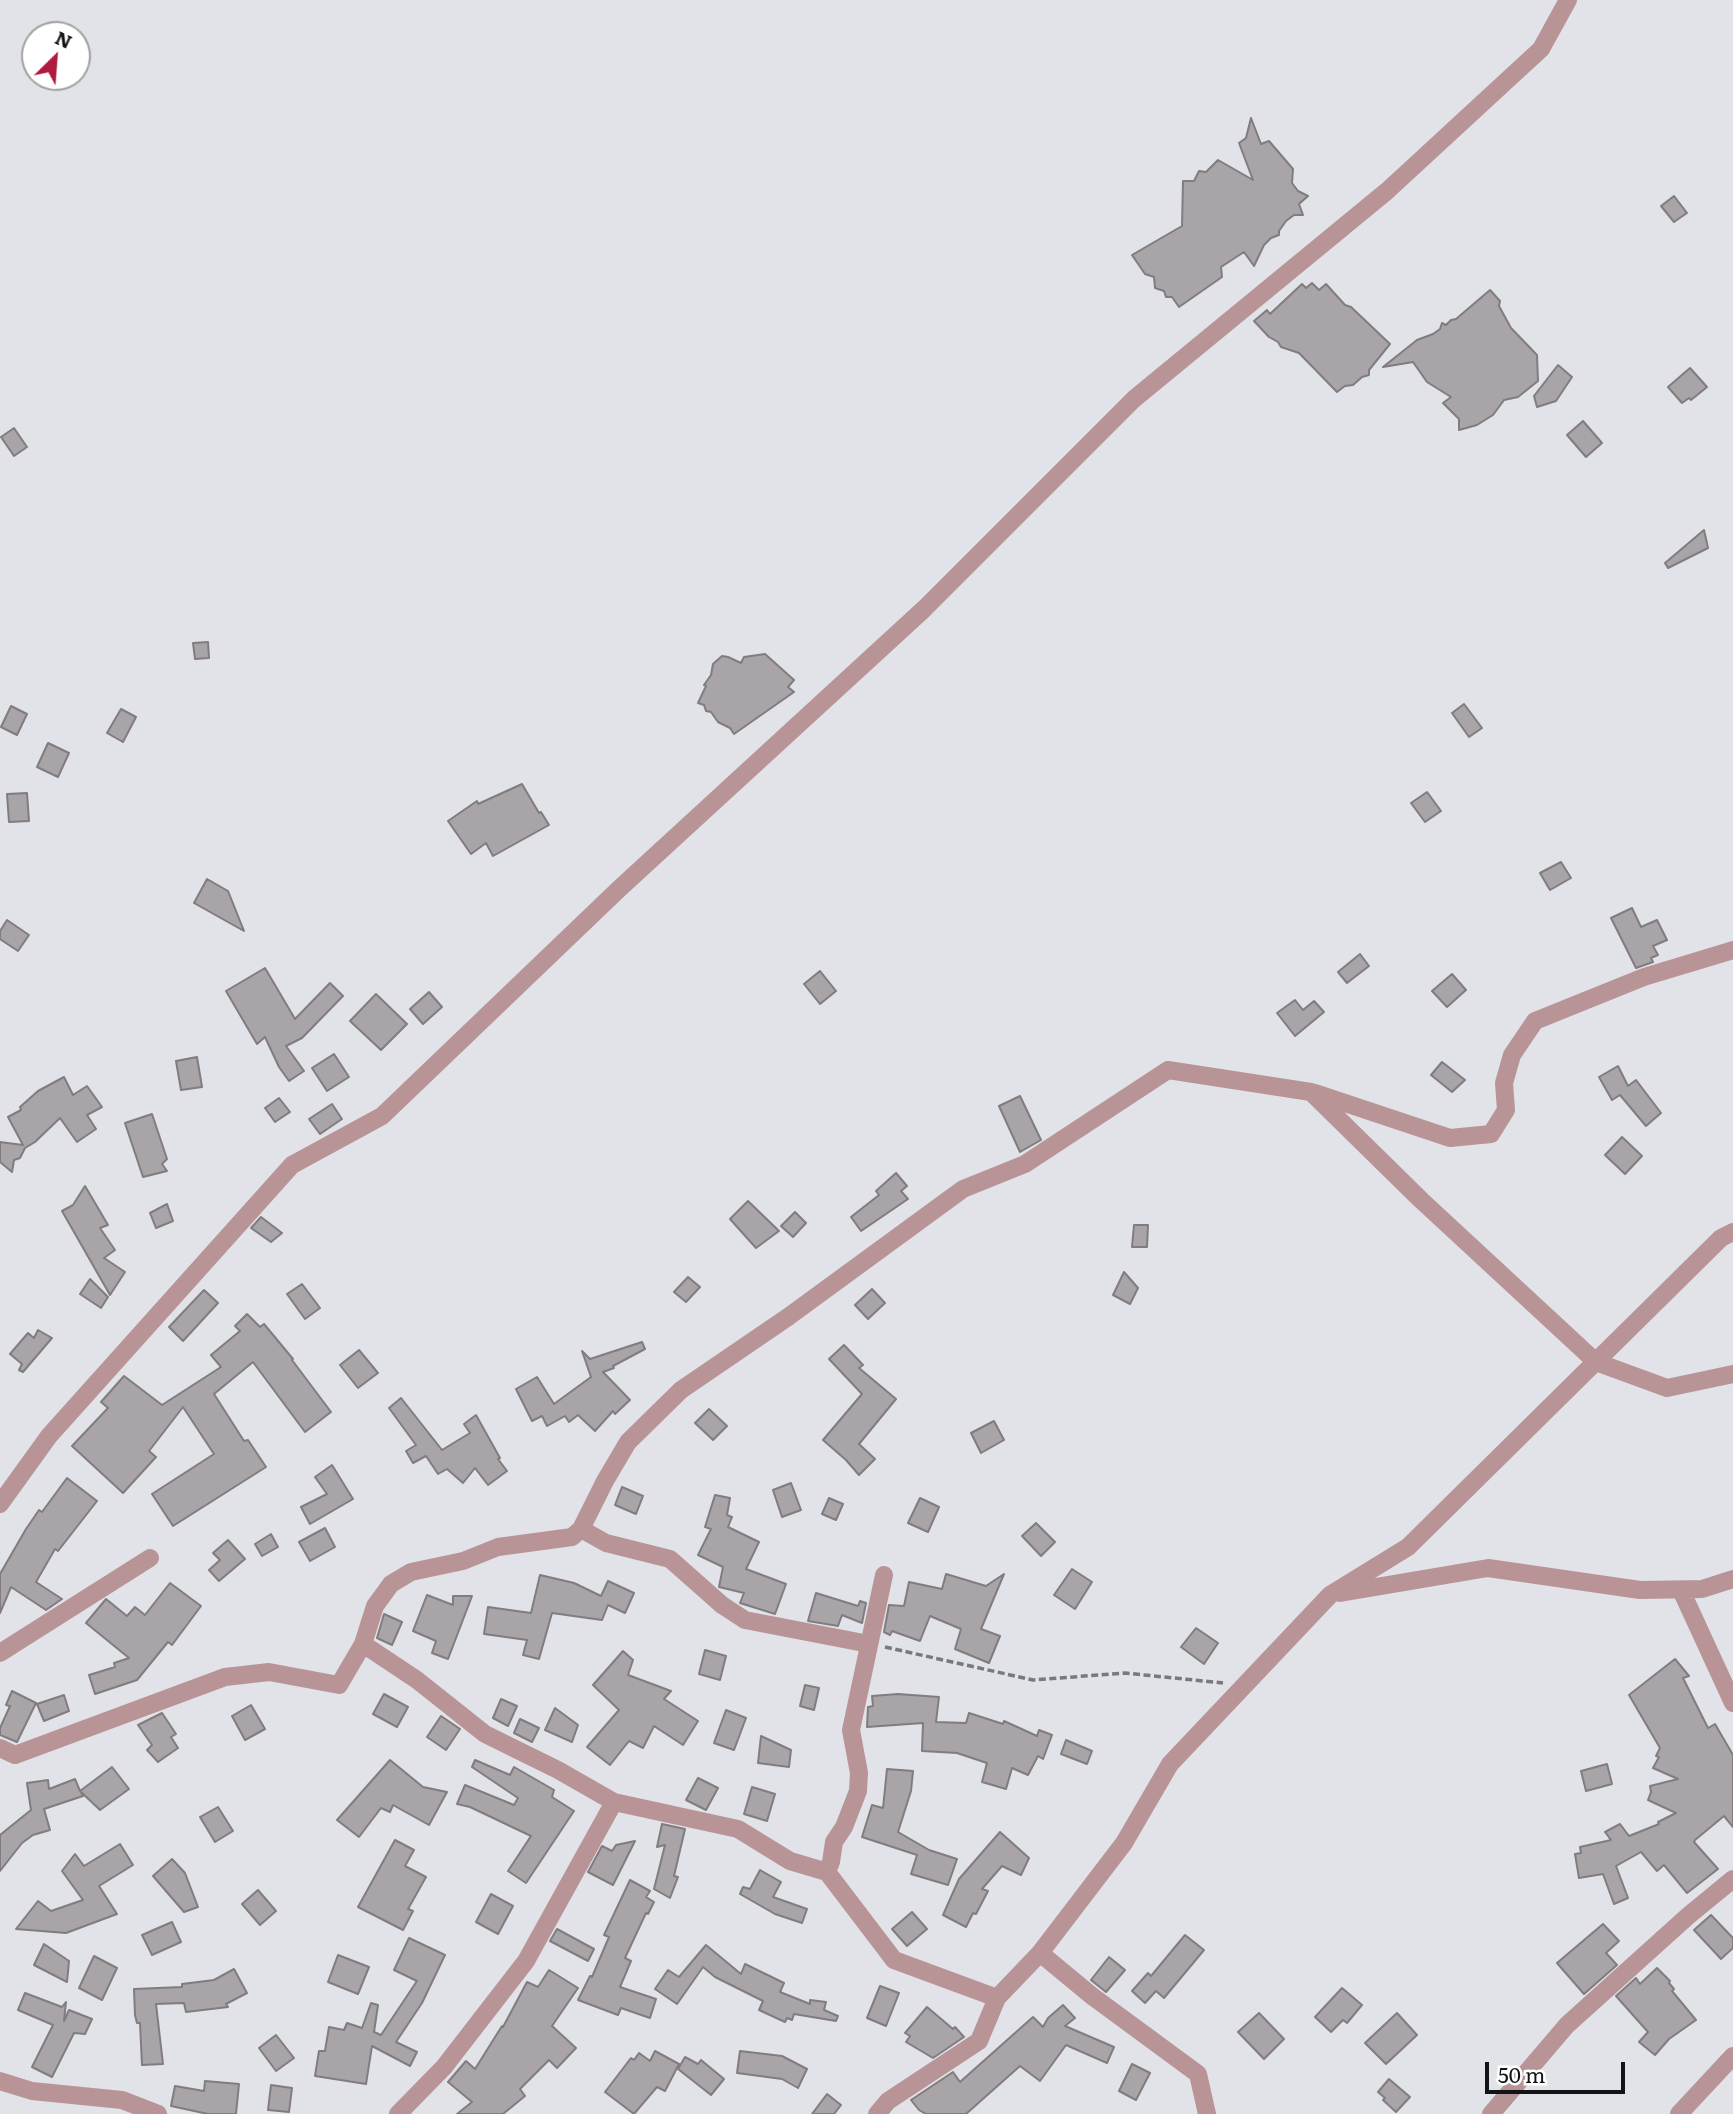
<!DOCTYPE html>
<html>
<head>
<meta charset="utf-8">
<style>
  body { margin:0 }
  #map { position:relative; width:1733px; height:2114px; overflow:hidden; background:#e1e3e9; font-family:Literata,serif }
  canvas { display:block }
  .north { position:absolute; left:21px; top:21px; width:70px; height:70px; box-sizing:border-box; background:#fff; border:2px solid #a0a1a1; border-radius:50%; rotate:25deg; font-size:19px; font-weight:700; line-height:28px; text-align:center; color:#121314 }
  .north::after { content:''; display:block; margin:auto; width:24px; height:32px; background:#af1b3e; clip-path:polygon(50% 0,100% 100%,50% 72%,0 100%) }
  .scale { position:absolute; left:1485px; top:2062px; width:140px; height:32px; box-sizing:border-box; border:4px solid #121314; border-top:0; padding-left:9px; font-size:21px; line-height:24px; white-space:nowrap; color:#121314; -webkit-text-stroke:5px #fff; paint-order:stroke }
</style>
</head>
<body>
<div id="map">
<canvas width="1733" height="2114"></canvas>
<div class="north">N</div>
<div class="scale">50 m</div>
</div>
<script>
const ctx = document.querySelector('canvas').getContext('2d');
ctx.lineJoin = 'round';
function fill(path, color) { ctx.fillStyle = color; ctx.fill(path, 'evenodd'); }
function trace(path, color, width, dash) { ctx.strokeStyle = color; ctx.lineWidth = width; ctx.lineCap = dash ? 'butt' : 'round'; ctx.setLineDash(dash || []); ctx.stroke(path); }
const building = new Path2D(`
  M1251 118 1261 144 1269 141 1293 169 1292 183 1298 191 1308 196 1299 204 1303 215H1294L1286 221 1279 231V235L1271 238 1264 245 1254 266 1244 252 1221 267 1222 277 1179 307 1172 297H1166L1164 291 1155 288 1154 277 1145 274 1132 255 1182 226 1183 181H1194L1199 171 1206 172 1218 160 1253 180 1239 143 1246 138Z
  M1674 196 1687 213 1674 222 1661 206Z
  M1312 283 1319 290 1326 284 1345 305 1351 307 1390 344 1369 370V375L1362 377 1353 385 1345 386 1337 392 1299 353 1281 347 1278 342 1269 337 1254 321 1267 310 1270 314 1302 284 1306 288Z
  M1490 290 1500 301 1499 306 1511 328 1537 355 1538 381 1518 397 1504 400 1493 415 1477 425 1459 430V419L1443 403 1451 397 1427 382 1413 362 1383 367 1417 340 1433 334 1440 329 1442 323 1446 325 1451 320 1456 319Z
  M1558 365 1572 377 1556 401 1537 407 1534 396Z
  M1690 368 1707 387 1691 400 1689 398 1682 403 1668 387Z
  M1583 421 1602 443 1586 457 1567 435Z
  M14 428 27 447 14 456 1 437Z
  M1704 530 1708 548 1668 568 1665 563Z
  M208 642 209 658 195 659 193 643Z
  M765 654 794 680 788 687 794 692 734 734 730 728 718 722 711 712 706 711 704 705 698 703 706 686 704 685 711 675 713 664 722 656 728 657 741 663 744 657Z
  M1464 704 1482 728 1469 737 1452 713Z
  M11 706 27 714 17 735 1 727Z
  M121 709 136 717 123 742 107 733Z
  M48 743 69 753 58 777 37 767Z
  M522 784 539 813 541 812 549 825 493 856 486 843 471 854 448 821 477 801 478 804Z
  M1427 792 1441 811 1425 822 1411 803Z
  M27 793 29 821 9 822 7 794Z
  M1561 862 1571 878 1550 890 1540 873Z
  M207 879 228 891 244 931 194 903Z
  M1632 908 1641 927 1657 920 1667 940 1653 946 1658 955 1651 958 1653 962 1636 968 1611 918Z
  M7 920 29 935 18 951 0 939V931Z
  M1360 954 1369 966 1347 983 1338 972Z
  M265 968 295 1019 330 983 343 996 302 1038 286 1046 304 1071 289 1081 279 1067 265 1037 257 1044 226 991Z
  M820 971 836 991 820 1004 804 984Z
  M1452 974 1466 990 1447 1007 1432 991Z
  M429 992 442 1007 423 1024 410 1009Z
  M376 994 407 1024 381 1050 350 1021Z
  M1295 1000 1303 1010 1314 1001 1324 1012 1295 1036 1277 1013Z
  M334 1054 349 1077 327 1091 312 1068Z
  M197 1057 202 1087 181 1090 176 1061Z
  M1442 1062 1465 1080 1452 1092 1431 1075Z
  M1618 1066 1628 1086 1636 1080 1661 1113 1646 1126 1620 1095 1612 1100 1599 1077Z
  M64 1077 73 1095 87 1086 102 1107 87 1115 96 1129 77 1142 60 1118 35 1142 25 1148 20 1158 14 1160 12 1172 0 1162V1142L23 1145 8 1117 21 1110 20 1107 38 1091Z
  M1020 1096 1041 1140 1020 1152 999 1106Z
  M279 1098 290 1112 275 1122 265 1108Z
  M332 1104 342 1119 320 1134 309 1119Z
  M152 1114 167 1159 162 1164 167 1171 143 1177 125 1123Z
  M1622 1137 1642 1156 1625 1174 1605 1155Z
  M896 1173 907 1186 901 1191 908 1199 861 1231 851 1217 879 1195 876 1191Z
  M85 1186 108 1225 100 1228 115 1250 104 1258 125 1272 110 1295 62 1211 73 1205Z
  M748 1201 779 1231 756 1248 730 1219Z
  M167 1204 173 1221 156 1228 150 1213Z
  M795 1212 806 1223 793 1237 781 1226Z
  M261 1217 282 1233 271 1242 251 1228Z
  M1134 1225H1148L1147 1247H1132Z
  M1124 1272 1138 1288 1130 1304 1113 1295Z
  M688 1277 700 1287 686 1302 674 1292Z
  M90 1279 108 1297 101 1308 80 1294Z
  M302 1284 320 1308 305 1319 287 1294Z
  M872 1289 885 1303 868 1319 855 1305Z
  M204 1290 218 1303 183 1341 169 1327Z
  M247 1314 260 1327 264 1324 293 1359 292 1360 331 1412 305 1432 253 1362 214 1394 244 1441 248 1440 266 1467 173 1526 152 1494 214 1454 183 1407 149 1451 156 1457 123 1493 72 1446 108 1408 101 1402 124 1376 162 1405 221 1367 211 1355 240 1331 235 1326Z
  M38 1330 52 1338 23 1372 19 1370 22 1364 10 1354 28 1333 34 1338Z
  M642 1342 645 1349 613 1366 614 1368 603 1372 630 1400 615 1414 613 1411 595 1431 578 1415 569 1422 565 1416 547 1426 542 1416 532 1421 516 1389 537 1377 554 1404 591 1377 582 1351 590 1359Z
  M844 1345 863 1365 859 1368 896 1399 859 1444 875 1459 859 1475 846 1460 823 1440 862 1394 829 1359Z
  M359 1350 378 1373 358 1388 340 1365Z
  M401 1398 442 1450 470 1433 464 1424 476 1415 500 1458 498 1459 507 1471 488 1485 475 1468 463 1483 447 1469 438 1474 426 1456 413 1463 406 1451 416 1445 389 1408Z
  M709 1409 727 1426 713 1440 695 1423Z
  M994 1421 1004 1440 981 1453 971 1433Z
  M332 1465 353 1499 310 1524 301 1507 327 1494 315 1477Z
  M67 1478 97 1501 58 1551 55 1549 36 1582 62 1599 46 1610 11 1587 0 1613V1574L26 1529 39 1510 42 1512Z
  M791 1483 801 1510 782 1517 773 1490Z
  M622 1487 643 1496 636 1514 615 1505Z
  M715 1495 730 1498 727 1515 732 1517 728 1527 759 1542 746 1569 786 1584 775 1614 740 1603 744 1593 719 1587 723 1567 698 1555 711 1529 705 1527Z
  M829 1498 843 1504 836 1520 822 1514Z
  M920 1498 939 1507 928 1532 908 1523Z
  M1036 1523 1055 1542 1041 1556 1022 1536Z
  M325 1528 335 1547 310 1561 299 1542Z
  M271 1534 278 1547 262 1556 255 1544Z
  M228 1540 245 1559 219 1581 209 1570 220 1560 213 1553Z
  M1072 1569 1092 1582 1075 1609 1054 1595Z
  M946 1574 986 1586 1004 1574 981 1629 1000 1636 989 1663 955 1649 961 1629 930 1616 920 1641 892 1631 890 1635 884 1632 889 1605 904 1606 909 1582 942 1589Z
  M540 1575 574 1583 601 1596 608 1581 634 1593 625 1613 608 1605 602 1620 552 1613 539 1659 523 1655 527 1640 484 1634 488 1607 531 1613Z
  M170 1583 201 1606 172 1645 168 1642 137 1680 95 1694 89 1675 115 1667 114 1663 129 1658 86 1623 106 1599 127 1616 135 1607 145 1615Z
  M816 1593 858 1606 860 1601 866 1603 862 1623 842 1615 838 1626 808 1621Z
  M427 1595 453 1605V1596H472L448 1659 432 1653 436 1641 413 1631Z
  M384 1614 402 1622 392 1645 377 1638Z
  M1196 1628 1218 1643 1204 1664 1181 1647Z
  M705 1650 726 1656 720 1680 699 1674Z
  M623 1651 633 1660 628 1675 671 1691 664 1699 698 1721 683 1745 654 1726 643 1748 629 1741 610 1765 587 1747 619 1710 593 1685Z
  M1675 1659 1689 1676 1683 1678 1708 1728 1715 1724 1733 1755V1827L1724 1816 1695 1840 1694 1842 1718 1869 1687 1893 1664 1865 1657 1871 1641 1852 1616 1866 1628 1898 1614 1904 1603 1874 1579 1878 1575 1854 1581 1853 1580 1847 1611 1840 1605 1832 1620 1824 1629 1836 1659 1824 1658 1822 1676 1813 1648 1800 1651 1792 1650 1786 1678 1779 1653 1768 1659 1757 1656 1756 1660 1748 1629 1695Z
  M805 1685 819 1688 814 1710 800 1706Z
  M12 1691 36 1703 17 1742 0 1735V1728L10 1706 6 1705Z
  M384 1694 408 1707 397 1727 373 1714Z
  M898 1694 939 1697 936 1722 966 1723 969 1713 1003 1724 1004 1721 1037 1736 1039 1730 1052 1735 1043 1759 1038 1756 1028 1775 1012 1768 1006 1789 982 1782 987 1763 957 1753 922 1751 923 1723 867 1727 868 1707 873 1706 872 1696Z
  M64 1695 69 1711 44 1721 37 1704Z
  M501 1699 517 1706 508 1726 493 1718Z
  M251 1705 265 1729 245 1740 232 1716Z
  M555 1708 578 1725 572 1742 545 1730Z
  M726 1710 746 1718 734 1750 714 1743Z
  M162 1713 176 1734 171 1737 178 1748 158 1762 147 1750 152 1745 138 1725Z
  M441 1716 460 1729 446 1750 427 1737Z
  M520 1719 539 1728 532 1742 514 1733Z
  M761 1736 791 1750 789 1767 758 1763Z
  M1066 1740 1092 1751 1087 1764 1061 1754Z
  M390 1760 423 1787 447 1792 429 1825 393 1805 390 1812 381 1808 359 1837 337 1820Z
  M475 1760 510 1775 514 1767 554 1790 552 1797 574 1811 526 1883 508 1871 531 1836 470 1807 457 1804 465 1785 514 1805 518 1798 472 1767Z
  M1607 1764 1612 1784 1586 1791 1581 1771Z
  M112 1767 129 1789 100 1810 81 1792 83 1796 44 1809 50 1830 33 1835 22 1843 0 1871V1835L31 1810 27 1783 48 1780 49 1789 75 1779 80 1791Z
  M887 1769 913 1771 911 1791 898 1832 929 1850 957 1859 948 1885 911 1874 917 1855 862 1837 872 1805 883 1808Z
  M698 1778 718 1788 706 1810 686 1800Z
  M752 1787 775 1794 767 1821 744 1814Z
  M218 1807 233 1831 215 1842 200 1817Z
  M662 1824 685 1829 674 1876 678 1877 670 1898 654 1889 665 1845 657 1847Z
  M1000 1832 1029 1858 1021 1875 1002 1866 982 1889 988 1891 976 1914 973 1913 966 1927 943 1915 959 1879Z
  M395 1840 414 1850 405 1866 426 1877 408 1909 413 1911 403 1930 358 1907Z
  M635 1841 613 1885 588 1872 602 1846 612 1851 616 1845Z
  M120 1844 133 1865 99 1886 117 1914 66 1933 16 1929 38 1901 51 1911 83 1900 62 1871 75 1854 84 1866Z
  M172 1859 185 1873 198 1907 184 1912 153 1876Z
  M760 1870 781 1882 773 1897 807 1909 802 1923 775 1914 740 1894 743 1887 750 1889Z
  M630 1880 650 1891 646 1897 654 1902 648 1914 646 1913 625 1958 631 1961 620 1987 656 1999 650 2018 621 2008 618 2015 578 2000 590 1976 592 1977 609 1937 604 1935Z
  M258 1890 276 1911 260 1925 242 1904Z
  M491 1894 513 1906 498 1934 476 1922Z
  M912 1912 927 1929 907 1946 892 1929Z
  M1711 1915 1733 1938V1948L1721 1959 1694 1930Z
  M172 1922 181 1942 152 1955 142 1935Z
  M1603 1924 1619 1941 1606 1953 1617 1965 1584 1994 1557 1963Z
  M557 1929 594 1949 588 1961 550 1941Z
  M1185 1935 1204 1950 1164 1998 1156 1991 1145 2003 1132 1991 1148 1973 1151 1976Z
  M409 1938 445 1955 422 2003 396 2042 417 2052 410 2066 372 2046 366 2084 315 2076 319 2051H325L329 2027 344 2030 347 2023 362 2028 371 2003 378 2005 374 2032 381 2035 417 1981 394 1970Z
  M44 1944 69 1961 67 1982 34 1965Z
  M706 1945 741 1974 745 1964 784 1983 780 1992 810 2004V2000L826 2002 824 2010 838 2016 836 2021 794 2014 792 2020 787 2018 785 2022 759 2010 763 2001 715 1977 703 1967 677 2004 655 1989 668 1970 679 1977Z
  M338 1955 369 1967 358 1994 328 1982Z
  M94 1956 117 1968 102 2000 79 1988Z
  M1109 1957 1125 1970 1106 1992 1091 1980Z
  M1657 1968 1670 1981 1669 1983 1674 1989 1672 1991 1696 2020 1669 2039 1655 2055 1639 2042 1648 2032 1616 1996 1636 1978 1640 1984Z
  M234 1969 247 1993 226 2004 228 2007 186 2012 184 2003 156 2004 163 2064 142 2065 140 2023H137L135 2015 134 1989 182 1987V1984L214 1980Z
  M549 1970 578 1988 552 2026 576 2048 557 2068 549 2060 520 2089 525 2096 503 2114H457L472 2102 448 2082 466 2061 475 2069 502 2026 503 2027 527 1982 538 1987Z
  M880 1986 899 1993 886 2026 867 2018Z
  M1342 1988 1362 2005 1347 2023 1343 2020 1331 2032 1315 2017Z
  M25 1993 62 2007 66 2002 64 2021 69 2010 92 2019 85 2034 74 2033 52 2077 32 2067 53 2025 18 2010Z
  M1063 2005 1075 2018 1065 2026 1114 2047 1107 2063 1066 2045 1040 2081 1020 2066 966 2114H926L919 2110 911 2100 953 2072 960 2082 1033 2017 1043 2027 1048 2018Z
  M927 2007 953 2029 955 2027 964 2037 933 2058 906 2042 910 2036 905 2033Z
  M1259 2013 1284 2039 1264 2059 1238 2032Z
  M1397 2013 1417 2035 1386 2064 1365 2043Z
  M276 2035 294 2058 276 2071 259 2048Z
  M655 2051 679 2064 665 2091 657 2087 634 2114 605 2092 631 2058 634 2060 639 2053 650 2061Z
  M740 2051 782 2056 807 2069 798 2088 782 2079 737 2073Z
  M685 2057 698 2064 701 2060 724 2079 711 2095 678 2069Z
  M1132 2064 1150 2073 1136 2100 1119 2091Z
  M1389 2079 1410 2097 1396 2112 1383 2100 1385 2098 1378 2092Z
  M205 2081 239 2084 236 2114H208L171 2106 175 2086 204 2091Z
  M271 2085 292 2088 289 2112 268 2110Z
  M827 2094 841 2105 834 2114H812Z`);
const path = new Path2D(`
  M885 1647 1033 1680 1125 1673 1223 1683`);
const minor = new Path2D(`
  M1315 1093 1450 1138 1491 1134 1506 1110 1504 1083 1512 1055 1535 1021 1644 977 1733 950
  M0 1504 49 1436 292 1165 382 1116 620 888 924 609 1134 399 1387 191 1541 49 1568 0
  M581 1529 605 1481 628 1442 681 1390 788 1317 963 1189 1025 1164 1168 1070 1311 1092 1421 1200 1596 1362 1667 1388 1733 1374
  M1681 1590 1733 1703
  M1340 1593 1488 1568 1640 1590 1702 1589 1733 1579
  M363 1644 417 1680 485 1734 558 1770 614 1802 526 1961 444 2067 398 2114
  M0 1653 150 1558
  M0 1748 15 1755 225 1677 269 1672 339 1685 363 1644 375 1606 391 1584 411 1572 463 1561 498 1547 572 1537 581 1529 606 1543 670 1559 722 1605 745 1620 869 1644
  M614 1802 738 1829 790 1861 827 1872 831 1862 834 1842 844 1827 858 1791 859 1773 851 1730 884 1575
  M827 1872 894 1960 997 1998 979 2041 888 2101 877 2114
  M1040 1953 1124 1843 1170 1764 1330 1595 1408 1547 1721 1238 1733 1232
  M997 1998 1040 1953 1092 1996 1198 2074 1207 2114
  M0 2081 32 2091 122 2100 158 2114
  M1491 2114 1567 2025 1688 1916 1733 1879
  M1679 2114 1733 2056`);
fill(building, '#a8a4a7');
trace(building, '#807c7f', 2);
trace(path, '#78797d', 3.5, [7, 3.5]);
trace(minor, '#b89497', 18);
</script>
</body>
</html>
